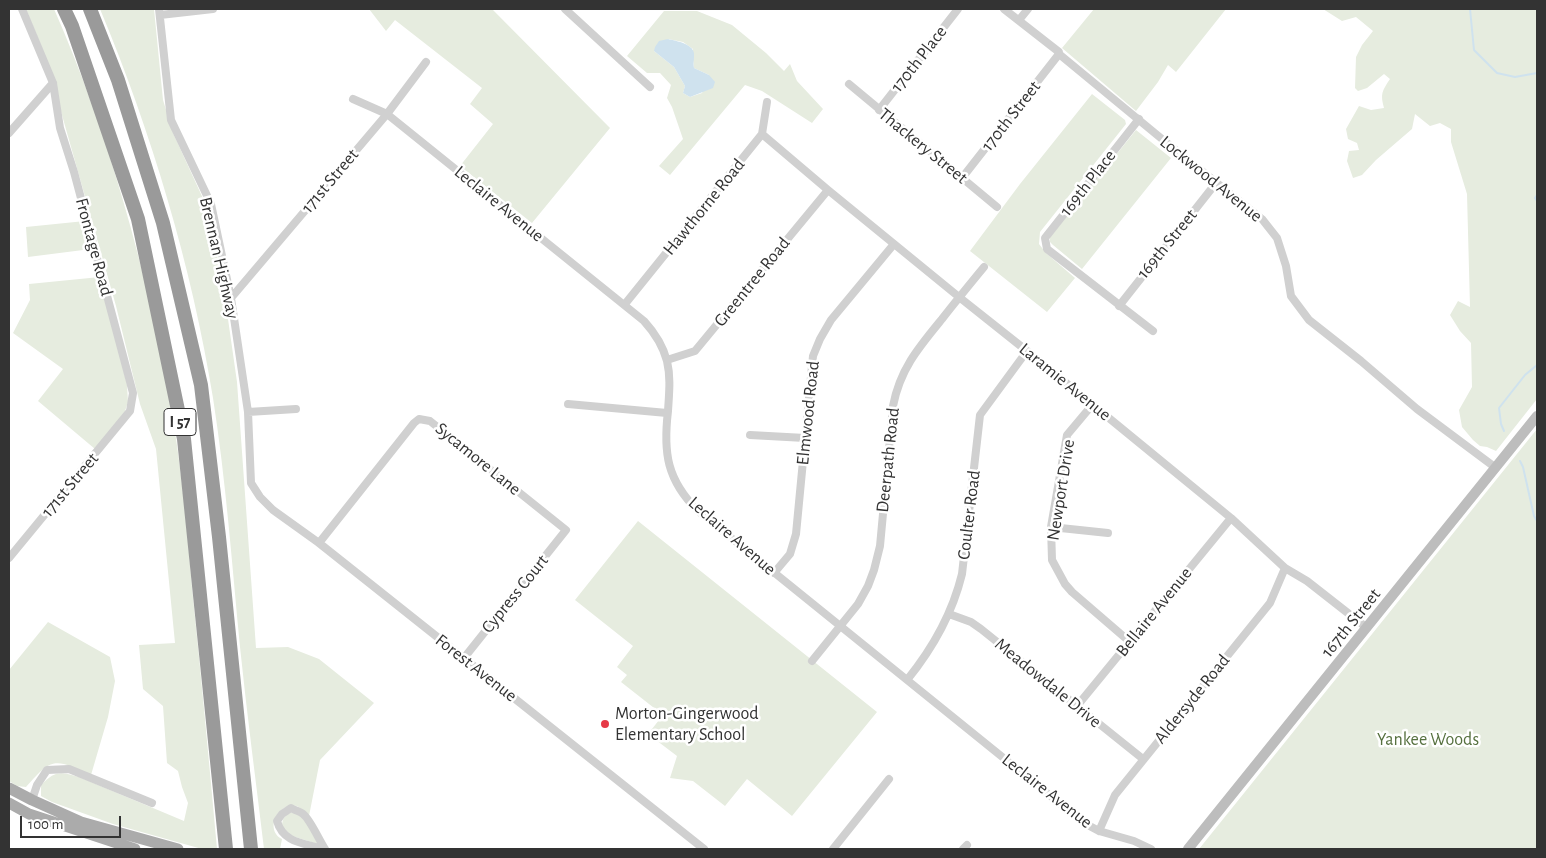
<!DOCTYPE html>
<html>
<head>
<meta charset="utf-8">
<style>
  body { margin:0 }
  #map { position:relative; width:1546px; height:858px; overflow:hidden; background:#fff; font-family:"Alegreya Sans",sans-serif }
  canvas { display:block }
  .frame { position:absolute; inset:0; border:10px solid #333; pointer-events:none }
  .scale { position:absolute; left:20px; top:816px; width:101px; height:22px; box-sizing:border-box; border:2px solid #333; border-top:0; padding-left:6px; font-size:15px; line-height:18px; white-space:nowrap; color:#333; -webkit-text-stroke:4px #fff; paint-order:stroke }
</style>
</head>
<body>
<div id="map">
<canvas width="1546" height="858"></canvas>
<div class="frame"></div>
<div class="scale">100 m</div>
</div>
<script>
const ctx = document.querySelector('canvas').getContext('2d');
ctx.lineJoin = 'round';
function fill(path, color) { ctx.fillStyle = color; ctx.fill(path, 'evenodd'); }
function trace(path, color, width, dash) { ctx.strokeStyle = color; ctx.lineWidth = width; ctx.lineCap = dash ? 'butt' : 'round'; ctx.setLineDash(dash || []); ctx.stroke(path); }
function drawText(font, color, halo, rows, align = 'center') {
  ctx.font = font + ' "Alegreya Sans",sans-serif'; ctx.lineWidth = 5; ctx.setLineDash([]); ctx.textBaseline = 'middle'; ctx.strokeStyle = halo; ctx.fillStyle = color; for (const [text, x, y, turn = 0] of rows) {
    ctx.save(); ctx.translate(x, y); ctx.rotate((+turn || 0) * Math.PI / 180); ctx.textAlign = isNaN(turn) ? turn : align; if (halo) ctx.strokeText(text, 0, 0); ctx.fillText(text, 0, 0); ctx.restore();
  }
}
const green = new Path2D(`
  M26 9H54C109 134 147 272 171 406 181 466 187 527 192 587 201 674 209 762 217 849H202L113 824 52 802 41 796V785C56 770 60 772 79 777L184 821 188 803 182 787 178 771 167 763 163 706 143 689 139 645 175 643 156 449 140 404 116 306 45 55Z
  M100 9H154L163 100 173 133 206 205 218 259 228 319 237 382 256 648 288 647 319 659 374 703 320 760 309 816C306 813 301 808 297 806 282 802 268 821 276 834 278 837 280 838 282 839L280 849H264C256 782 247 715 240 647 232 564 226 481 213 398 192 267 151 131 100 9Z
  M369 9H493V10L610 128 532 223 460 166 493 124 470 104 482 88 395 20 386 31Z
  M1094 9H1226L1176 72 1168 65 1158 82 1136 111 1062 48Z
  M1323 9H1537V399L1496 451 1487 447 1480 446 1473 440 1462 427 1459 410 1472 387 1471 343 1460 331 1450 315 1458 301 1470 307 1467 194 1451 142V129L1440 123 1430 126 1415 114 1412 129 1376 160 1362 175 1353 178 1347 161 1349 151 1359 150 1357 143 1348 139 1346 129 1359 106 1371 110 1384 108C1380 94 1382 91 1390 79L1384 74 1367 88 1358 91 1355 88 1356 57 1362 45 1373 31 1356 17 1342 21Z
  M664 11H697L732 25 766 53 784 71 790 64 797 81 823 109 812 123 762 91 745 85 670 175 659 166 683 139 672 107 667 98 671 85 660 73H647L627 56ZM668 39 683 42 693 49V60L694 68 709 75 702 93 690 97 683 93 685 86 674 67 654 51Z
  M1092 94 1125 120 1126 124 1040 232 1039 244 1046 253 1075 278 1047 312 970 251 1020 184Z
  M1136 130 1171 158 1082 269 1053 245 1050 242V237Z
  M85 221 91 249 28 257 26 227Z
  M100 277 127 385 128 402 124 414 95 449 38 401 63 369 13 333 30 300 29 284Z
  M1537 429V849H1199Z
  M638 521 877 712 792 816 747 779 725 806 693 781 670 778 677 756 648 734 663 715 621 682 627 675 617 667 633 646 575 600Z
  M48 622 110 657 115 681 108 717 91 775C55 759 53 756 26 787L17 786 9 781V670Z
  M294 812 304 818 318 844 292 836 282 827C282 818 285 814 294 812Z`);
const water = new Path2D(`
  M668 39C676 41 696 44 694 56 694 62 693 61 694 68L709 75 715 82 713 88 690 97 683 93 685 86 674 67 654 51 655 47 659 41Z`);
const stream = new Path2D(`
  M1470 9 1474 50 1497 73 1515 77 1537 73V65
  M1537 195 1535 198 1537 201
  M1504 431 1501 424 1499 408 1525 375 1537 365
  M1520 461 1523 467 1534 516 1537 521`);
const minor = new Path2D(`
  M159 9 171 120 211 204 231 298 248 412 251 483 260 497 273 510 319 543 704 849
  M565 9 650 87
  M1004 9 1059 52V54L1162 139 1262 219 1277 238 1286 266 1291 296 1309 320 1361 361 1417 409 1496 468
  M160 15 213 9
  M1019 20 1028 9
  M849 84 997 207
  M353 99 387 114 644 321C654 332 663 346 667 361 671 378 669 394 668 411 663 453 667 480 698 511L1084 823 1099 831 1134 841 1151 849
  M879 110 958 9
  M1139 119 1045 238 1047 249 1153 331
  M9 133 53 83
  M762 134 828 190 959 297 1027 351 1231 518 1285 568 1307 581 1367 628
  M962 178 1059 54
  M231 298 387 114 426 62
  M625 304 762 134 767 102
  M1119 306 1216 183
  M667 360 695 351 828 190
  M568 404 667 413
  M1093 404 1067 435 1051 527 1052 560 1065 584 1072 592 1130 642
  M248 412 296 409
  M750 435 805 438
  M1051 527 1108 533
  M319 543 414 423 419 419 430 421 566 530 464 658
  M9 558 130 411 133 393 74 172 60 128 53 83 22 9
  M774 573 790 554 796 534 813 356 820 339 831 320 894 244
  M949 614 971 622 981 629 1143 759
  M812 661 858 604 868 586 874 570 880 546 893 406C900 369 919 347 942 319 956 301 970 284 984 267
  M907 680C933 648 952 615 962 574L980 415 1027 351
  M1077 706 1231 518
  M32 800 37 785 47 770 69 769 152 803
  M1099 831 1115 795 1270 603 1285 568
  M323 849C304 843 283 843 277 821L282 814 291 808C294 810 300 811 303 814 310 819 319 840 325 849
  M833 849 889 779
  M963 849 967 845`);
const secondary = new Path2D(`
  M1188 849 1537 416`);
const primary = new Path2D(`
  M9 788 32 800 81 822 178 849
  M9 803 29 814 135 849`);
const motorway = new Path2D(`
  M64 9 72 26 138 219 184 439 226 849
  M90 9 118 80 163 223 201 385 219 537 251 849`);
const markers = [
  [605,724,5,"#e63946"]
];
const shields = [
  [180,422,32]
];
const shieldNames = [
  ["I 57",180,422]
];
const streetNames = [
  ["170th Place",919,59,-52],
  ["170th Street",1011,116,-52],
  ["Thackery Street",923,146,39],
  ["Lockwood Avenue",1211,179,39],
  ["171st Street",330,181,-50],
  ["169th Place",1088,183,-52],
  ["Leclaire Avenue",499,204,39],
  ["Hawthorne Road",704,207,-51],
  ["169th Street",1167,244,-51],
  ["Frontage Road",94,247,75],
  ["Brennan Highway",219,258,77],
  ["Greentree Road",752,282,-51],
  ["Laramie Avenue",1065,382,39],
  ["Elmwood Road",808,413,-84],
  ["Sycamore Lane",478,459,39],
  ["Deerpath Road",888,460,-84],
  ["171st Street",70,485,-50],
  ["Newport Drive",1061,490,-81],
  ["Coulter Road",969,515,-83],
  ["Leclaire Avenue",732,536,41],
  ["Cypress Court",515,594,-51],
  ["Bellaire Avenue",1154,612,-51],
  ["167th Street",1351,623,-51],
  ["Forest Avenue",476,668,38],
  ["Meadowdale Drive",1048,683,39],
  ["Aldersyde Road",1192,699,-51],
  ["Leclaire Avenue",1047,791,38]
];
const poiNames = [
  ["Morton-Gingerwood",615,714],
  ["Elementary School",615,735]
];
const parkNames = [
  ["Yankee Woods",1428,740]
];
fill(green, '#e6ecdf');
fill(water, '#cfe2ee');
trace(stream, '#cfe2ee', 2);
trace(minor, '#d0d0d0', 8);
trace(secondary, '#bdbdbd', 10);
trace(primary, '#ababab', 11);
trace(motorway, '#9a9a9a', 14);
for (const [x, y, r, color] of markers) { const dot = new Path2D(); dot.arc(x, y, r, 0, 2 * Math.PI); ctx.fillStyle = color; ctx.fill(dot); trace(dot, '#fff', 2); }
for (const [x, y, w] of shields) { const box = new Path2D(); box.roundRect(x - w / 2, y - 13.5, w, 27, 4); ctx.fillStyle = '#fff'; ctx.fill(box); trace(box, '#333', 1); }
drawText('bold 16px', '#333', null, shieldNames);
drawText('18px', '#333', '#fff', streetNames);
drawText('18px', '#333', '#fff', poiNames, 'left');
drawText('18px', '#56703f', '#fff', parkNames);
</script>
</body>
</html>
